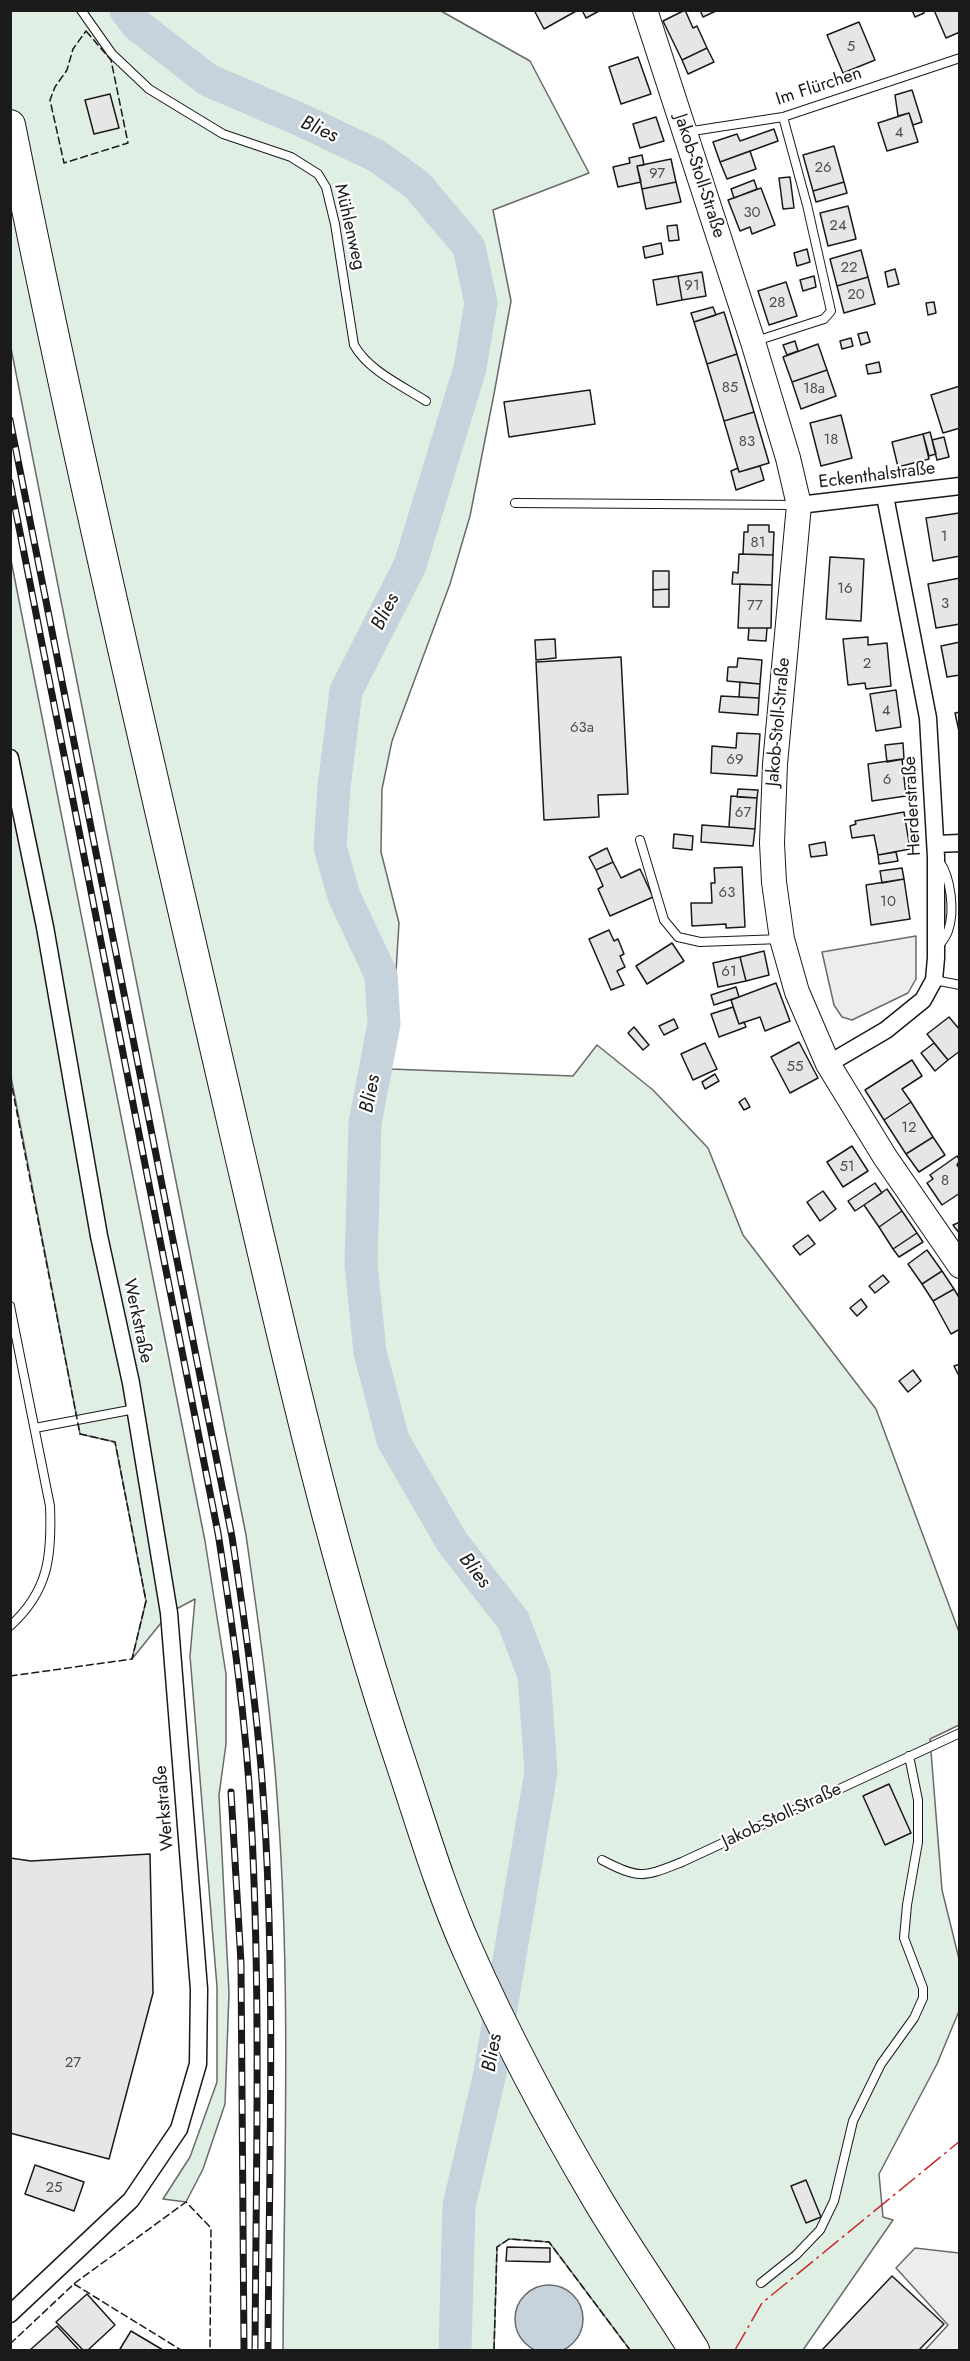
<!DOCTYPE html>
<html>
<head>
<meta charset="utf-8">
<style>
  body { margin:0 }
  #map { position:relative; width:970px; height:2361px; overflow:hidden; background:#fff; font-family:Jost,sans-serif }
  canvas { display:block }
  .frame { position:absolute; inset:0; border:12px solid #1a1a1a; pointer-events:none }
</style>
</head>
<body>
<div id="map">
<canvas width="970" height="2361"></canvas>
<div class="frame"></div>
</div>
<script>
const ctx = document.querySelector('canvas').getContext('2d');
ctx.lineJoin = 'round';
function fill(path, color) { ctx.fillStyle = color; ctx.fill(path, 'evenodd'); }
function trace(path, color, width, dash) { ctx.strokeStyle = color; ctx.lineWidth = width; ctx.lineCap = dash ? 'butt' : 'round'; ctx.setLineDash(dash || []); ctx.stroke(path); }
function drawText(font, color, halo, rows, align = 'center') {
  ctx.font = font + ' Jost,sans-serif'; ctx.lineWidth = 4.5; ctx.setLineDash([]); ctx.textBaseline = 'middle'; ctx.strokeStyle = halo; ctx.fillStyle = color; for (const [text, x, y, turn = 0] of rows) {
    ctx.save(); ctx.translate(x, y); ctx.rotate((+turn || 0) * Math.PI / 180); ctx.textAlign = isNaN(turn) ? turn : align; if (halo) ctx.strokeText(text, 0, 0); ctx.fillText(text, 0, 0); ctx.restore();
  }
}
const green = new Path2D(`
  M10 11H441L530 61 589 173 493 210 511 301 494 394 470 516 450 584 392 741 382 789 381 852 399 923 390 1069 573 1076 597 1045 653 1090 708 1148 743 1235 876 1409 959 1632V1725L930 1739 942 1890 959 1959V2011L937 2064 879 2174 883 2217 893 2220 803 2350H630L549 2242 509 2239 497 2247 494 2350H283C284 2171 291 1989 278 1810 272 1717 259 1626 246 1535L11 348Z
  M10 555 205 1541 226 1674V1744L219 1795 229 1993 225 2104 203 2169 186 2202 163 2199 190 2157 217 2082V1987L190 1656 195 1599 169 1613 132 1659 146 1601 115 1442 80 1434 11 1077Z`);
const parking = new Path2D(`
  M916 936V979L908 993 852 1020 842 1017 834 1005 822 952Z
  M915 2248 959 2253V2350H925L948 2325 896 2268Z`);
const water = new Path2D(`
  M515 2319a34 34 0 1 1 68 0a34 34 0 1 1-68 0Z`);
const river = new Path2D(`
  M126 10 137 25 208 80 301 120 377 156 417 185 469 247 481 303 470 368 410 565 346 691 334 787 330 847 344 896 381 975 384 1024 365 1123 361 1264 370 1352 393 1440 452 1542 513 1620 534 1675 541 1772 490 2073 459 2206 455 2350`);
const building = new Path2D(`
  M534 10H578L544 29Z
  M582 10H601L586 18Z
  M685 10 693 28 697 26 707 48 682 60 663 21Z
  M700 10H718L703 17Z
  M912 10H923L924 13 915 17Z
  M934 10H960V32L946 38Z
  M859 22 875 60 843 73 827 35Z
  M707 48 714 62 688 74 682 60Z
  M638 57 651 94 621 104 609 67Z
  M912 90 922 122 913 125 909 113 898 116 895 95Z
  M110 94 119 128 94 134 85 100Z
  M909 113 918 142 887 151 878 123Z
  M656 117 664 141 640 148 633 124Z
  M774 129 778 141 720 162 713 142 737 134 740 141Z
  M834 146 844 182 813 191 803 155Z
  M750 151 756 169 727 179 720 162Z
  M642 155 644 165 637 166 641 182 618 187 613 167 630 163 629 158Z
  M671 159 676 182 642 189 637 166Z
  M790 177 794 208 783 209 779 178Z
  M754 180 757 189 734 198 731 189Z
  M676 182 681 202 646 209 642 189Z
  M844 182 847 193 816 202 813 191Z
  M761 188 775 225 752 234 750 227 740 231 728 200Z
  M848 206 856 239 828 246 820 213Z
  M677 225 679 240 669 241 667 226Z
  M661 243 663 254 645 258 643 247Z
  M807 249 810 262 797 266 794 253Z
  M861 250 868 277 837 286 830 259Z
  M895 269 899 284 888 287 885 272Z
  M702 272 706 296 682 300 678 276Z
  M678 276 682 300 657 305 653 280Z
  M814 276 816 287 803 291 800 280Z
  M868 277 875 304 844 313 837 286Z
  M786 282 797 316 769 325 758 291Z
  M934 302 936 313 928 315 926 303Z
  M713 307 716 315 694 322 691 313Z
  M724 312 737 354 707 364 694 322Z
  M867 332 870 342 861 345 858 334Z
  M851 338 853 346 842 349 840 341Z
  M795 341 798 351 787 355 783 345Z
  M818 344 827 370 792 382 783 357Z
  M737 354 754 412 724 421 707 364Z
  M879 362 881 372 868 374 866 365Z
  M827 370 836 396 801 409 792 382Z
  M960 386V428L943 433 931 395Z
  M590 390 595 424 509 437 504 402Z
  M754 412 769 463 739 472 724 421Z
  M841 415 852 458 821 466 810 423Z
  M930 432 936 454 929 456 923 434Z
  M923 434 929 459 898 467 892 442Z
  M944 437 949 457 937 460 932 440Z
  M760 466 764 480 736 490 731 471 738 468 739 472Z
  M959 513 960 556 933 561 926 518Z
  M748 525H769V532H774L773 555 743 554 744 532H748Z
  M739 554 773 555 772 585 732 584 733 572 738 573Z
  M830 557 864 559 861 621 826 619Z
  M653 571H669V589L653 590Z
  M960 578V624L936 628 928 584Z
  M740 584 772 585 771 628H738Z
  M669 589V607H653V590Z
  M749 628H767L766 641 748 640Z
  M868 637V645L887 643 891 686 866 689 865 683 848 685 843 639Z
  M555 639 556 658 536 660 535 640Z
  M960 642V675L947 677 941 646Z
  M621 657 628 794 598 795 599 817 544 820 536 662Z
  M738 658 762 660 760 684 727 681 728 667H737Z
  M740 682 760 684 759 698 739 697Z
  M896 690 901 727 876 731 870 694Z
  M721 696 759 698 758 715 719 712Z
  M960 712V736L955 713Z
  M737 733 760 734 757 776 711 773 712 746 736 748Z
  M903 743 904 759 887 762 885 745Z
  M902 759 906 796 872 801 868 764Z
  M738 789 758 790 757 798 737 797Z
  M731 796 757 798 755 829 729 827Z
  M904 812 910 849 878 855 874 835 852 838 850 826 856 824 855 821Z
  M702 825 755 829 753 846 701 842Z
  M674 834 693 836 692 850 673 848Z
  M825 842 827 855 811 857 809 845Z
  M607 848 613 862 596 870 589 857Z
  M896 852 898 861 879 864 878 855Z
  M613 862 621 878 640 869 653 897 610 916 598 889 603 886 596 870Z
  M742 867 745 927 726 928V924L692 926 691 903H712L711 883H715L714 868Z
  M902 868 904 879 882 883 880 871Z
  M904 879 910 919 871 925 866 885Z
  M609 930 614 941 618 939 624 954 620 956 625 967 617 971 624 985 611 990 589 939Z
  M672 943 684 961 647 984 636 966Z
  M764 951 769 975 746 981 740 957Z
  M740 957 746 981 718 987 713 963Z
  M776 983 790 1021 765 1031 760 1017 739 1024 731 1000Z
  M736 987 739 997 714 1005 711 995Z
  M733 1007 739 1024 744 1022 746 1027 719 1037 711 1014Z
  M949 1017 960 1030V1051L948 1060 927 1034Z
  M674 1019 678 1028 664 1035 659 1026Z
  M634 1027 649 1045 643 1050 628 1033Z
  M799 1042 818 1078 790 1093 771 1057Z
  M705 1043 717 1069 693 1080 681 1054Z
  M934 1043 948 1060 935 1071 921 1053Z
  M912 1060 922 1076 902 1089 911 1102 884 1120 865 1090Z
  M715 1074 719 1081 705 1089 702 1082Z
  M745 1098 750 1107 744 1110 739 1102Z
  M911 1102 933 1137 906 1154 884 1120Z
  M933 1137 945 1155 919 1172 906 1154Z
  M852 1146 868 1171 843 1187 827 1162Z
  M957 1156 960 1160 957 1165 960 1169V1193L942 1205 927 1183 933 1179 930 1175Z
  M875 1183 882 1193 855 1211 848 1201Z
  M887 1189 902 1211 879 1227 864 1205Z
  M823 1191 836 1209 820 1221 807 1202Z
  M902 1211 917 1233 893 1249 879 1227Z
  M960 1222V1234L953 1225Z
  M917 1233 923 1242 899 1257 893 1249Z
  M808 1235 815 1244 800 1255 793 1246Z
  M927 1250 942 1271 922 1284 908 1264Z
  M942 1271 954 1289 933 1301 922 1284Z
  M883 1275 889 1282 875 1293 869 1286Z
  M954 1289 960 1299V1329L951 1334 933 1301Z
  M861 1299 867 1307 857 1316 850 1308Z
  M960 1364V1378L954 1366Z
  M913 1370 921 1381 908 1392 899 1381Z
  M889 1784 911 1833 885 1845 863 1796Z
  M150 1854 153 1993 109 2159 10 2133V1858L31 1861Z
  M35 2165 84 2182 74 2211 25 2194Z
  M806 2180 821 2217 806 2223 791 2186Z
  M507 2247 550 2248V2262L506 2261Z
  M892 2276 944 2324 919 2350H822Z
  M87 2294 115 2325 88 2350H83L56 2322Z
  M57 2326 79 2350H30Z
  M131 2331 163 2350H123L120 2349Z`);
const lane = new Path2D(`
  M81 10 112 54 149 89 223 134 291 157 318 174 326 187 335 224 354 345C369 371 401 385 426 401
  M686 132 783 117 960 58
  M756 341 824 319 831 311 807 205 783 117
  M515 503 797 505
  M640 840 664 920 678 937 700 942 781 939
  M938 947C942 942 946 937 948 931 955 912 951 877 939 861
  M934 980 960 985
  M10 1306 50 1506C52 1555 49 1591 10 1626
  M35 1428 135 1409
  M602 1860C640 1880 644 1877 682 1862L960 1733
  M761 2283 796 2255 820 2230 834 2201 853 2121 881 2064 914 2018 923 1998V1988L904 1938 907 1905 918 1842V1800L909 1756`);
const street = new Path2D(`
  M799 505 960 486
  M10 758 45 927 99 1236 131 1383 169 1613 199 1989 198 2064 179 2129 131 2200 10 2314
  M936 844 960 843
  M828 1064 886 1030 923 1000 934 980 936 958V857L928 718 885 496`);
const secondary = new Path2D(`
  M645 10 753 342 788 458 799 505 775 764 772 843 774 882 782 939 797 992 828 1064 885 1157 960 1266`);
const highway = new Path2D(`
  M10 125C77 460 156 792 233 1125 283 1339 331 1554 401 1763 422 1826 441 1891 468 1951 506 2037 551 2121 599 2202 629 2252 663 2300 694 2350`);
const rail = new Path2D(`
  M10 420 232 1537C245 1622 257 1707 263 1793 276 1978 269 2165 268 2350
  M10 482 218 1533C233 1628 246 1721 251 1816 261 1994 256 2173 255 2350
  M231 1792 241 1963 244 2350`);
const fence = new Path2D(`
  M86 31 111 60 128 143 64 163 50 100 55 87 67 70 73 49Z
  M10 1077 80 1434 115 1442 146 1601 132 1659 10 1676
  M74 2284 181 2350
  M10 2344 75 2283 186 2202 211 2228 210 2350
  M494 2350 497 2247 509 2239 549 2242 630 2350`);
const power = new Path2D(`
  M735 2350 762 2303 960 2141`);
const numberNames = [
  ["5",851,47],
  ["4",899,133],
  ["26",823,168],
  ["97",657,174],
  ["30",752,213],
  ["24",838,226],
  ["22",849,268],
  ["91",692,286],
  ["20",856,295],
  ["28",777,303],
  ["85",730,388],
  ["18a",814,389],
  ["18",831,440],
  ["83",747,442],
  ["1",944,537],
  ["81",758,543],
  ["16",845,589],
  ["3",945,604],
  ["77",755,606],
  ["2",867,664],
  ["4",886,711],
  ["63a",582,728],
  ["69",735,760],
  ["6",887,780],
  ["67",743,813],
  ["63",727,893],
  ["10",888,902],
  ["61",729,972],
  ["55",795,1067],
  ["12",909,1128],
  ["51",847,1167],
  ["8",945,1181],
  ["27",73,2063],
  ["25",54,2188]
];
const streetNames = [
  ["Im Flürchen",819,87,-18],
  ["Jakob-Stoll-Straße",699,176,72],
  ["Mühlenweg",349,227,77],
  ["Eckenthalstraße",877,476,-7],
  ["Jakob-Stoll-Straße",779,722,-85],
  ["Herderstraße",913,806,-93],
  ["Werkstraße",137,1321,78],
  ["Werkstraße",165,1808,-95],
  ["Jakob-Stoll-Straße",782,1816,-25]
];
const waterNames = [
  ["Blies",319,130,24],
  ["Blies",386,612,-63],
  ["Blies",371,1094,-79],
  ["Blies",474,1571,52],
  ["Blies",493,2053,-80]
];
fill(green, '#e0efe3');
trace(green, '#6a6a6a', 1.5);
fill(parking, '#ededed');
trace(parking, '#6a6a6a', 1.5);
fill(water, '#c6d2dc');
trace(water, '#6a6a6a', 1.5);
trace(river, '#c6d2dc', 33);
fill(building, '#e6e6e6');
trace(building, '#1a1a1a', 1.5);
trace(lane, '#1a1a1a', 10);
trace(street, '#1a1a1a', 19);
trace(secondary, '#1a1a1a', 26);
trace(highway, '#1a1a1a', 32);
trace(lane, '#fff', 8);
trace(street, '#fff', 16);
trace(secondary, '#fff', 24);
trace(highway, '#fff', 30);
trace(rail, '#1a1a1a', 7);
trace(rail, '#fff', 4.5, [14]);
trace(fence, '#1a1a1a', 1.5, [8, 3]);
trace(power, '#c62828', 1.5, [21, 4.5, 3, 4.5]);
drawText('15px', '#4d4d4d', null, numberNames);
drawText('18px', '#1a1a1a', '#fff', streetNames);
drawText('italic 20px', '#1a1a1a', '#fff', waterNames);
</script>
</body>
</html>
